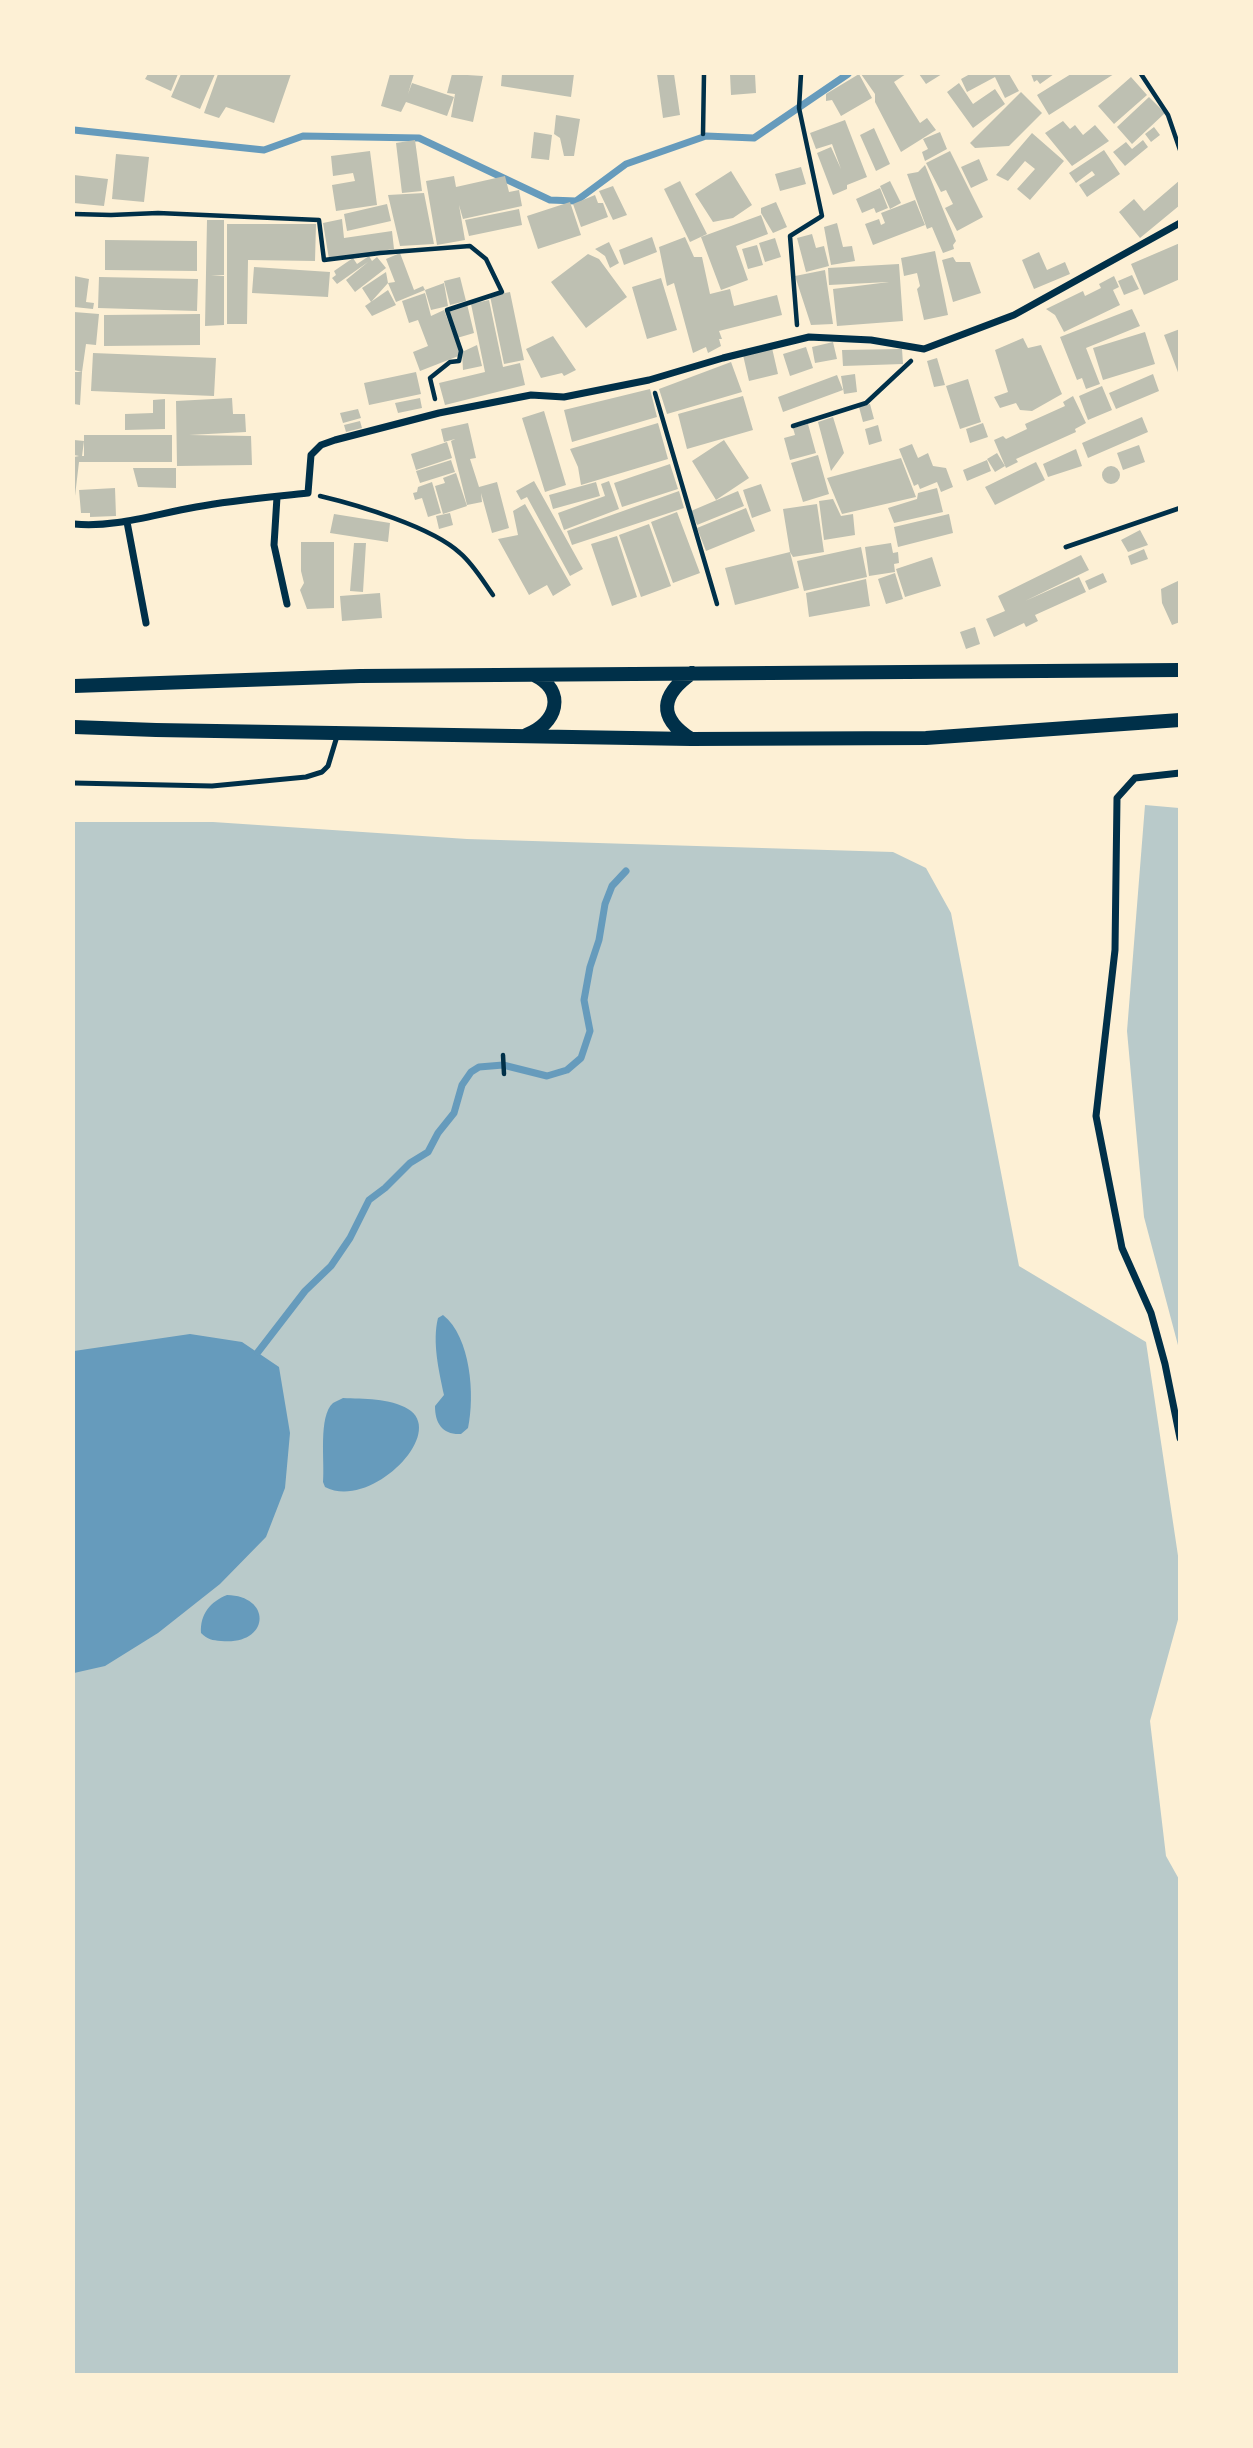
<!DOCTYPE html>
<html>
<head>
<meta charset="utf-8">
<style>
  body { margin:0 }
  #map { position:relative; width:1253px; height:2448px; overflow:hidden; background:#fdf0d5; font-family:Poppins,sans-serif }
  canvas { display:block }
  .frame { position:absolute; inset:0; border:75px solid #fdf0d5; pointer-events:none }
</style>
</head>
<body>
<div id="map">
<canvas width="1253" height="2448"></canvas>
<div class="frame"></div>
</div>
<script>
const ctx = document.querySelector('canvas').getContext('2d');
ctx.lineJoin = 'round';
function fill(path, color) { ctx.fillStyle = color; ctx.fill(path, 'evenodd'); }
function trace(path, color, width, dash) { ctx.strokeStyle = color; ctx.lineWidth = width; ctx.lineCap = dash ? 'butt' : 'round'; ctx.setLineDash(dash || []); ctx.stroke(path); }
const green = new Path2D(`
  M1145 805 1179 808V1349L1144 1217 1127 1031Z
  M74 822H213L467 839 893 852 926 868 951 913 1019 1266 1146 1342 1180 1569 1179 1616 1150 1721 1166 1856 1180 1881 1179 2374H74Z`);
const water = new Path2D(`
  M443 1315C471 1337 475 1396 468 1428L461 1434C443 1435 435 1424 435 1406L444 1395C439 1371 432 1342 438 1318Z
  M190 1334 242 1342 279 1367 290 1433 285 1488 266 1537 220 1584 158 1633 105 1666 74 1673V1351Z
  M343 1398C363 1399 390 1398 408 1409 448 1433 370 1511 325 1487L323 1482C325 1462 318 1416 333 1403 336 1401 340 1400 343 1398Z
  M227 1595C273 1596 270 1646 221 1641 212 1640 208 1640 201 1633 200 1614 210 1602 227 1595Z`);
const stream = new Path2D(`
  M74 130 264 150 303 136 419 138 550 200 576 201 626 164 706 136 754 138 848 74
  M258 1352 305 1291 331 1266 350 1238 369 1200 385 1188 410 1163 428 1152 438 1133 454 1113 462 1085 471 1072 479 1067 503 1065 547 1076 567 1070 581 1058 590 1031 584 1000 590 967 599 940 605 904 612 886 626 871`);
const building = new Path2D(`
  M148 74H178L171 91 145 79Z
  M181 74H215L200 109 171 97Z
  M218 74H291L274 123 226 107 219 118 204 113Z
  M390 74H414L408 94 412 83 454 97 447 116 406 102 401 112 381 106Z
  M452 74 483 76 473 122 451 117 455 94 447 93Z
  M502 74H574L571 97 501 86Z
  M657 74H674L680 115 663 118Z
  M730 74H755L756 93 731 95Z
  M859 74 872 98 841 116 832 100 826 101V94Z
  M861 74H906L894 82 920 123 927 118 936 130 901 152 875 102V94Z
  M919 74H942L926 84Z
  M970 74H1009L1019 91 1005 98 995 77 967 92 961 79Z
  M1031 74H1054L1040 84 1037 80 1034 82Z
  M1071 74H1114L1049 115 1037 95Z
  M1131 77 1147 95 1114 124 1098 106Z
  M959 83 973 104 995 89 1005 104 973 128 947 92Z
  M1021 92 1042 113 1009 146 975 148 970 143Z
  M1149 97 1165 113 1132 144 1117 127Z
  M556 115 580 119 574 156H564L560 138 554 134Z
  M845 120 867 177 847 185V189L833 195 817 153 831 147 841 169 832 144 816 149 810 133Z
  M1063 121 1070 129 1075 125 1083 135 1095 125 1109 141 1072 166 1045 133Z
  M1154 127 1160 135 1151 142 1145 134Z
  M874 128 890 164 876 171 860 135Z
  M534 132 552 135 549 160 531 158Z
  M940 132 947 149 925 161 922 152 928 149 923 139Z
  M1032 133 1064 161 1030 200 1017 189 1035 169 1025 161 1008 181 996 175Z
  M415 140 422 191 402 193 396 143Z
  M1143 140 1148 147 1125 166 1113 152 1126 142 1132 149Z
  M1104 150 1120 174 1087 197 1079 185 1095 175 1092 171 1076 183 1069 173Z
  M370 151 377 205 336 211 332 185 355 181 353 173 333 176 331 156Z
  M950 151 983 217 957 231 945 208 953 204 946 190 941 192 926 163Z
  M116 154 149 157 144 202 112 199Z
  M979 159 988 180 971 188 961 167Z
  M925 165 956 241 953 245 954 249 943 253 932 227 927 229 907 174 918 172Z
  M801 167 806 184 780 191 775 174Z
  M731 171 752 205 733 218 713 222 695 194Z
  M74 175 108 179 104 206 74 203Z
  M454 176 456 187 505 176 509 192 519 190 522 206 463 219 459 205 465 240 437 245 426 181Z
  M1180 180V205L1140 238 1119 212 1134 199 1144 211Z
  M680 181 707 234 690 242 664 189Z
  M890 181 901 203 890 209 880 186Z
  M613 186 627 215 613 220 599 191Z
  M880 188 888 208 876 213 874 208 862 213 856 199Z
  M424 193 434 244 400 246 388 195Z
  M595 195 598 203H603L608 217 581 227 573 204Z
  M915 200 925 225 873 245 865 224 879 219 881 225 885 223 881 213Z
  M570 202 581 235 538 249 527 216Z
  M776 202 787 227 773 233 761 213V208Z
  M387 204 391 221 347 231 344 214Z
  M519 209 522 225 469 236 465 220Z
  M761 215 768 234 736 246 748 280 721 290 701 237Z
  M342 219 344 238 392 231 394 249 329 259 323 223Z
  M207 220H224V275H211L224 276V325L205 326Z
  M837 223 843 247 852 246 855 261 831 265 824 227Z
  M227 224H316L315 261 248 260 247 324H227Z
  M812 234 816 248 824 246 829 266 806 272 797 238Z
  M652 237 657 252 624 265 619 250Z
  M685 237 694 257H702L710 294 730 289 734 306 777 295 782 315 719 331 722 339H719L721 346 708 353 706 347 693 353 674 283 667 286 659 247Z
  M775 238 781 257 765 262 759 243Z
  M105 240 197 241V271L105 270Z
  M609 242 619 263 610 268 605 256 595 249Z
  M1180 243V279L1144 295 1131 264Z
  M757 245 763 265 748 269 742 249Z
  M935 251 948 315 924 320 917 289 920 286 917 273 904 276 901 258Z
  M1039 252 1047 270 1065 262 1070 274 1034 289 1022 260Z
  M400 253 414 290 423 286 425 290 444 283 448 306 431 310 425 290 396 302 388 283 395 282 386 259Z
  M588 254 599 259 627 297 586 328 551 282Z
  M369 256 372 261 377 257 386 268 355 292 346 280 368 262 337 284 332 278 336 275 334 271 353 258 357 264Z
  M953 257 956 262H970L981 293 953 302 942 260Z
  M899 264 903 321 837 326 833 289 889 282 829 285 828 268Z
  M254 267 330 272 328 297 252 293Z
  M825 270 833 324 811 325 795 276Z
  M386 272 388 283 371 302 362 288Z
  M1132 275 1139 289 1124 295 1118 281Z
  M74 276 89 279 86 302 94 303 93 309 74 307Z
  M1114 276 1119 287 1113 290 1120 305 1064 332 1055 315 1046 309 1083 291 1085 296 1101 288 1099 284Z
  M99 277 198 279 197 311 98 308Z
  M460 277 466 301 450 305 444 281Z
  M661 278 677 330 647 339 632 287Z
  M388 290 396 305 372 316 365 306Z
  M510 292 524 360 504 364 490 296Z
  M425 293 431 316 444 310 461 355 420 371 413 352 428 346 418 320 409 323 402 301Z
  M489 300 503 367 520 363 525 385 445 405 439 383 485 372 471 304Z
  M467 304 474 333 457 338 449 310Z
  M1132 309 1140 326 1086 348 1100 384 1086 389 1082 378 1077 380 1060 337Z
  M74 312 99 314 96 345 86 344 82 372 74 370Z
  M200 314V345L104 346V315Z
  M1180 329V375H1179L1164 335Z
  M1145 332 1155 364 1103 380 1093 348Z
  M553 336 576 370 564 376 562 373 541 378 526 349Z
  M1023 338 1028 348 1041 345 1062 394 1032 411 1020 410 1016 403 1000 408 994 397 1008 392 995 350Z
  M833 342 837 359 815 363 812 347Z
  M477 345 482 366 463 370 462 352Z
  M806 347 813 368 790 376 783 354Z
  M772 348 778 374 749 381 743 355Z
  M902 349 903 364 843 366 842 350Z
  M93 353 216 358 214 396 91 391Z
  M937 358 945 385 934 387 927 361Z
  M731 362 742 392 667 414 659 389Z
  M74 372H82L80 405 74 404Z
  M416 372 421 394 369 405 364 383Z
  M855 374 857 392 844 394 841 376Z
  M1153 374 1159 391 1116 409 1109 393Z
  M837 375 843 390 783 412 778 397Z
  M968 379 981 422 960 429 946 386Z
  M1102 386 1112 410 1088 420 1079 396Z
  M650 389 657 417 572 442 564 410Z
  M743 396 753 430 687 449 678 414Z
  M1073 396 1086 423 1075 429 1076 432 1016 459 1018 462 1006 468 994 440 1003 436 1006 439 1027 429 1025 424 1065 406 1063 402Z
  M232 398 233 414H245L246 432 189 435 251 436 252 465 177 466 176 401Z
  M420 398 422 408 398 413 395 403Z
  M165 399V429L125 430V414L153 413V400Z
  M870 404 874 419 863 422 859 407Z
  M358 409 361 418 343 423 340 413Z
  M544 411 566 485 545 492 522 418Z
  M833 417 844 453 831 471 818 422Z
  M1142 417 1148 432 1088 458 1082 443Z
  M360 421 362 428 346 432 344 425Z
  M468 423 476 458 470 459 479 487 497 482 509 528 492 533 481 493 482 502 467 505 451 441 455 439 444 442 441 429Z
  M658 423 668 459 581 485 578 467 570 449Z
  M983 423 988 437 970 443 966 429Z
  M808 424 816 453 790 460 784 438 795 435 793 428Z
  M878 425 882 441 869 445 865 429Z
  M84 435H172V462H79L75 496H74V457L79 456 74 455V440L84 441 82 456H84Z
  M724 440 749 478 716 500 692 461Z
  M447 442 452 458 416 470 411 454Z
  M912 444 918 458 928 453 933 466 946 468 953 487 941 492 937 482 920 489 918 484 914 486 899 449Z
  M1139 445 1145 462 1123 470 1117 453Z
  M1076 449 1082 466 1048 477 1043 464Z
  M997 453 1005 466 995 472 987 459Z
  M818 455 829 494 803 502 791 463Z
  M901 458 916 497 842 514 827 478Z
  M451 460 455 472 420 483 416 471Z
  M987 460 991 471 967 481 963 470Z
  M1036 462 1045 480 995 505 985 487Z
  M670 464 678 489 622 507 614 483Z
  M1102 475a9 9 0 1 1 18 0a9 9 0 1 1-18 0Z
  M133 468H176V488L138 487Z
  M456 473 467 506 443 514 435 486 445 483 443 478Z
  M534 481 583 569 570 576 527 497 521 500 516 491Z
  M609 481 619 509 564 530 558 513 605 496 601 484Z
  M432 482 441 513 428 517 422 498 415 500 413 493 417 492 418 487Z
  M596 482 600 496 553 509 549 495Z
  M761 484 771 511 752 518 743 490Z
  M115 488 116 516 90 517V513H81L79 490Z
  M937 488 943 512 894 523 888 508 917 499 918 493Z
  M679 491 684 508 572 545 567 531Z
  M738 491 744 506 697 525 691 511Z
  M833 499 841 516 853 514 855 535 824 540 819 501Z
  M525 504 571 585 553 596 547 585 529 595 498 539 518 535 513 511Z
  M817 504 824 552 793 557 790 552 783 509Z
  M746 508 755 531 706 551 697 528Z
  M677 512 700 573 673 583 651 522Z
  M450 513 453 525 439 529 436 516Z
  M334 514 390 523 388 542 330 533Z
  M949 514 953 533 898 547 894 527Z
  M649 524 671 586 641 597 619 535Z
  M1140 530 1148 545 1128 552 1121 540Z
  M617 536 637 597 612 606 591 544Z
  M301 542H334V608L307 609 300 590 304 583 301 571Z
  M354 543H366L363 592 350 591Z
  M891 543 893 553 898 552 899 563 894 564 895 572 869 576 865 547Z
  M861 547 867 577 804 591 797 561Z
  M1144 549 1148 559 1131 565 1128 556Z
  M790 552 799 588 735 605 725 568Z
  M1081 555 1089 570 1025 601 1079 577 1086 592 1035 615 1038 621 1026 627 1024 623 994 637 986 619 1005 611 998 596Z
  M932 557 941 586 905 597 896 569Z
  M895 573 903 599 886 604 878 579Z
  M1103 573 1107 582 1089 590 1085 581Z
  M866 579 870 606 809 617 806 593Z
  M1180 580V622L1172 625 1162 603 1161 589Z
  M380 593 382 618 342 621 340 596Z
  M975 627 980 644 966 649 960 632Z`);
const path = new Path2D(`
  M1141 74 1168 115 1180 150
  M703 134 704 74
  M74 214 111 215 158 213 319 220 324 260 380 253 470 246 486 259 502 292 447 310 461 351 459 361 450 362 430 378 435 399
  M797 325 790 236 822 216 799 108 801 74
  M655 393 717 604
  M793 426 866 403 911 361
  M320 496C358 505 432 527 460 553 473 564 483 581 493 595
  M503 1055 504 1074`);
const service = new Path2D(`
  M1066 547 1180 508
  M74 783 212 786 306 777 322 772 328 766 338 733`);
const minor = new Path2D(`
  M277 497 274 545 287 604
  M127 522 146 623
  M74 524C115 528 155 514 196 507 233 500 271 497 308 493L311 455 321 445 335 440 439 413 531 395 564 397 649 380 723 358 809 337 871 340 924 349 1014 315 1180 223
  M1180 773 1135 778 1117 798 1115 950 1096 1116 1122 1248 1151 1313 1165 1364 1180 1438`);
const secondary = new Path2D(`
  M74 686 360 676 1180 670
  M74 727 156 730 691 739 926 738 1180 720
  M526 735C557 724 567 691 534 675
  M691 739C657 717 661 695 692 673`);
fill(green, '#b9caca');
fill(water, '#669bbc');
trace(stream, '#669bbc', 7);
fill(building, '#bec0b2');
trace(path, '#003049', 4.5);
trace(service, '#003049', 5);
trace(minor, '#003049', 7);
trace(secondary, '#003049', 14);
</script>
</body>
</html>
